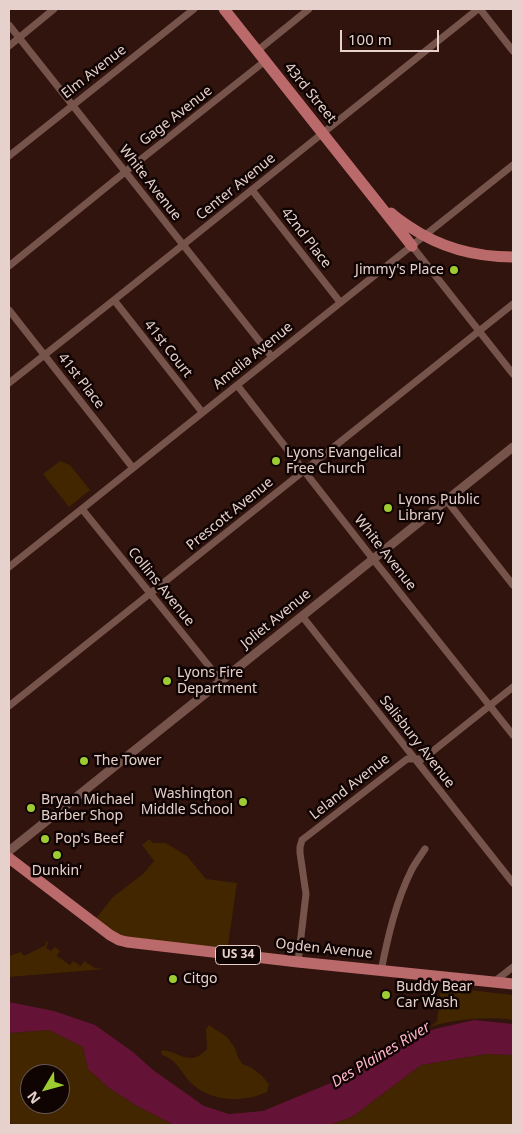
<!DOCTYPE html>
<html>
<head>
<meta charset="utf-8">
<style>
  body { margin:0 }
  #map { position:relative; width:522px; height:1134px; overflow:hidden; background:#30140d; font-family:"Noto Sans",sans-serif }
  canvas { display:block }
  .frame { position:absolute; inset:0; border:10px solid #e6d1cc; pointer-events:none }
  .north { position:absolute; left:20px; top:1064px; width:50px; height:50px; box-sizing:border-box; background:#100403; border:1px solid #665653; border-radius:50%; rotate:233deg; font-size:14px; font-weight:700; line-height:20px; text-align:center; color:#e6d1cc }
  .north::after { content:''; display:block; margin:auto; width:18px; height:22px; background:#9ccb32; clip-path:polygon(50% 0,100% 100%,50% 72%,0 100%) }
  .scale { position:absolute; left:340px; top:30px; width:99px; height:22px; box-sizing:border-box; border:2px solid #e6d1cc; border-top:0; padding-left:6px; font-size:15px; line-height:18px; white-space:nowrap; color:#e6d1cc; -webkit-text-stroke:4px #100403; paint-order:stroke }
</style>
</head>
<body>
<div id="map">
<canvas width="522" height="1134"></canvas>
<div class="frame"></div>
<div class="north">N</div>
<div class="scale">100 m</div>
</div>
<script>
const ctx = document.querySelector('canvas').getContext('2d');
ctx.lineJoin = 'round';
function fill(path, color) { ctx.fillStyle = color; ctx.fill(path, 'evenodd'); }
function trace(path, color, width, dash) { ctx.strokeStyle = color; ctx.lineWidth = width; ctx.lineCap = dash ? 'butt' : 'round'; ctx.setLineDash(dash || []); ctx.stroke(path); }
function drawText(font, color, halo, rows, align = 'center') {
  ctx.font = font + ' "Noto Sans",sans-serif'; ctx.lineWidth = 5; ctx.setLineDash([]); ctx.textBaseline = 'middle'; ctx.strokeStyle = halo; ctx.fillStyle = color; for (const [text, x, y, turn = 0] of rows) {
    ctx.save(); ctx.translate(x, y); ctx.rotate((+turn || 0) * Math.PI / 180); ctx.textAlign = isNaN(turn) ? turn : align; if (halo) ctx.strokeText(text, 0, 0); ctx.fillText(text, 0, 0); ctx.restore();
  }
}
const green = new Path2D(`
  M60 461 70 465 90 490 69 507 43 474Z
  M149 839 153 843H166L187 856 206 879 237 883 227 952 127 940 94 921 113 897 143 874 154 861 142 845Z
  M45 941 48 943 46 948 51 951 55 947 60 951 57 956 70 965 73 961 81 966 84 961 95 968 106 969 9 977V956L21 952 24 956 46 945Z
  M441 987 513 995V1020C490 1016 453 1019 430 1027L437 1021Z
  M209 1025 227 1037 235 1048 238 1057 242 1064 252 1068 262 1076 269 1084 267 1092C243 1103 209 1102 190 1082 180 1071 177 1060 162 1055L161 1052 163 1050C182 1053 190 1067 207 1049L206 1029Z
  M49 1030 83 1047 88 1069 109 1088 137 1106 174 1125H13L9 1121V1033ZM30 1074H60V1104H30Z
  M486 1054 513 1055V1125H329L352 1117 421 1065Z`);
const water = new Path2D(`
  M9 1002 54 1011 95 1025 133 1052 153 1070 204 1106 229 1114 263 1111 350 1075 404 1041 435 1029 474 1020 513 1024V1055L486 1054 421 1065 352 1117 329 1125H174L137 1106 109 1088 88 1069 83 1047 49 1030 9 1033Z`);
const minor = new Path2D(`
  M480 9 513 51
  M9 25 272 357
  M9 46 54 9
  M257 51 309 9
  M9 156 194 9
  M252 190 340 302
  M412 246 513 374
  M9 266 125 172 265 61
  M114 300 202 412
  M9 310 133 468
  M9 383 114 300 478 9
  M237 385 373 559 513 735
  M447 501 513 585
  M82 509 221 681
  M9 567 513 165
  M302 616 513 883
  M9 706 513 304
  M298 962 306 894 300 853V847L302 840 407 759H423L513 687
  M381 971C388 936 396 901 412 869 416 862 421 855 425 849
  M495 981 513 967`);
const tertiary = new Path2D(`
  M9 851 513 447`);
const primary = new Path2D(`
  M224 9 412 246
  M391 213C397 219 404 223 410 227 441 248 476 257 513 257
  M9 858 110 935 119 940 127 942 298 962 513 984`);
const markers = [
  [454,270,5,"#9ccb32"],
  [276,461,5,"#9ccb32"],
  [388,508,5,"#9ccb32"],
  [167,681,5,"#9ccb32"],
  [84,761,5,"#9ccb32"],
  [243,802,5,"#9ccb32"],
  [31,808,5,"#9ccb32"],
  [45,839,5,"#9ccb32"],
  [57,855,5,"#9ccb32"],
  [173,979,5,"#9ccb32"],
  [386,995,5,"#9ccb32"]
];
const shields = [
  [238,955,45]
];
const shieldNames = [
  ["US 34",238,955]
];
const streetNames = [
  ["Elm Avenue",94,72,-38],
  ["43rd Street",310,93,51],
  ["Gage Avenue",176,116,-38],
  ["White Avenue",150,183,52],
  ["Center Avenue",236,187,-39],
  ["42nd Place",306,238,52],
  ["41st Court",168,349,52],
  ["Amelia Avenue",253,356,-39],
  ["41st Place",81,381,52],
  ["Prescott Avenue",230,514,-39],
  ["White Avenue",385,553,52],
  ["Collins Avenue",161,587,51],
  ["Joliet Avenue",276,619,-39],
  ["Salisbury Avenue",417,742,52],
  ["Leland Avenue",350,787,-38],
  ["Ogden Avenue",324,949,6]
];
const poiNames = [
  ["Jimmy's Place",444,270,"right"],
  ["Lyons Evangelical",286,453],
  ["Free Church",286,469],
  ["Lyons Public",398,500],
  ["Library",398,516],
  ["Lyons Fire",177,673],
  ["Department",177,689],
  ["The Tower",94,761],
  ["Washington",233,794,"right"],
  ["Middle School",233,810,"right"],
  ["Bryan Michael",41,800],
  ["Barber Shop",41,816],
  ["Pop's Beef",55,839],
  ["Dunkin'",57,871,"center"],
  ["Citgo",183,979],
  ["Buddy Bear",396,987],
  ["Car Wash",396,1003]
];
const waterNames = [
  ["Des Plaines River",381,1055,-31]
];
fill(green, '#412600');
fill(water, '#651237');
trace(minor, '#76534b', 7);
trace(tertiary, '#76534b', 9);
trace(primary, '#bb6a6b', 11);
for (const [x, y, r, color] of markers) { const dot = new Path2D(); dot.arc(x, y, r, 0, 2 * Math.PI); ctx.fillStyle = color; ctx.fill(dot); trace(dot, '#100403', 2); }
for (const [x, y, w] of shields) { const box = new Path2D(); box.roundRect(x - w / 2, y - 9.5, w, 19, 4); ctx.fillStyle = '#100403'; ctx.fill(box); trace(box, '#e6d1cc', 1); }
drawText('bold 12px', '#e6d1cc', null, shieldNames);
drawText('14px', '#e6d1cc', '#100403', streetNames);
drawText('14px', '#e6d1cc', '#100403', poiNames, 'left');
drawText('italic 15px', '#fcb3ca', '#100403', waterNames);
</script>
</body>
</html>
